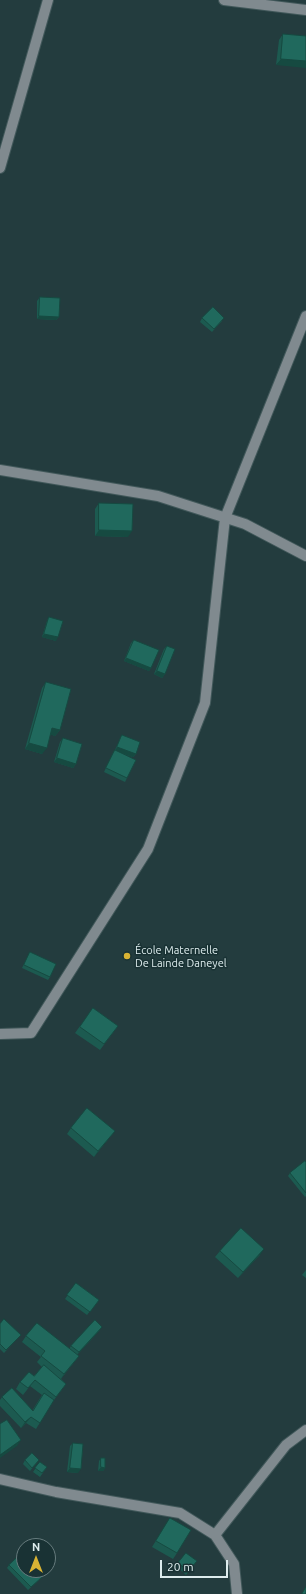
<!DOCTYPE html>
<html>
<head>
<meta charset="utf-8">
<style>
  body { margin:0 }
  #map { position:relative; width:306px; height:1594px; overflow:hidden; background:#233c3e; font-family:Ubuntu,sans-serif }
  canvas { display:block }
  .north { position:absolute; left:16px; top:1538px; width:40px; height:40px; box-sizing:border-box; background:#193234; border:1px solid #677c7e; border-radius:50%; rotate:0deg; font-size:11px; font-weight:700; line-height:16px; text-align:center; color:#ddeced }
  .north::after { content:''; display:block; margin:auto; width:14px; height:18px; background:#d9b334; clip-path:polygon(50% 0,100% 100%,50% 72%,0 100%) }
  .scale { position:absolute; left:160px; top:1560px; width:68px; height:18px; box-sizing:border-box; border:2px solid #ddeced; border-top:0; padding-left:5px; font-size:12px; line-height:14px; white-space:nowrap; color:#ddeced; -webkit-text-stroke:3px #193234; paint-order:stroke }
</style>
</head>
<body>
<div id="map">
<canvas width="306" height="1594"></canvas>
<div class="north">N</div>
<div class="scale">20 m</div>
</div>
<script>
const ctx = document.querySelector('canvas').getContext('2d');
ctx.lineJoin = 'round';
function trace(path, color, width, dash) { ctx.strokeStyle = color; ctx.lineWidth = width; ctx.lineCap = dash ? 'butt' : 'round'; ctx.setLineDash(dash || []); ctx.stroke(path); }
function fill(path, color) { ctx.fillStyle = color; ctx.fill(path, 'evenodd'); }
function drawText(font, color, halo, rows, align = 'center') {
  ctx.font = font + ' Ubuntu,sans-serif'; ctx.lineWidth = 3; ctx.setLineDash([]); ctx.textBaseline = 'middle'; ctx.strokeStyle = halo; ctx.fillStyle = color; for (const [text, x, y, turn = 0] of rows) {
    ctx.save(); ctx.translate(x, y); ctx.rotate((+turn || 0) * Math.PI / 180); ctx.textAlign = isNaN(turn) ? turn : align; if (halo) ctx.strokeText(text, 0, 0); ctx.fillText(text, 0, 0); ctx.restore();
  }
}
const minor = new Path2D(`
  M224 0 306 10
  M0 168 48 0
  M0 470 158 496 245 524 306 556
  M0 1034 31 1033 148 849 205 703 225 518 306 316
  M0 1479 56 1492 180 1513 215 1535 234 1564 237 1594
  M215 1535 286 1445 306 1430`);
const wall = new Path2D(`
  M283 34 306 36 276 65 279 40Z
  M40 297 59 317 56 320 37 319V301Z
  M202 318 222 321 212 332 200 322Z
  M99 503 128 537 95 536V509Z
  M49 617 56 641 42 637 47 621Z
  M134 640 151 668 149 671 124 661 131 643Z
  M167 646 165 674 162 678 154 674 164 649Z
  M46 682 60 730 55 736 50 734 42 754 25 749 42 688Z
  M122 735 136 754 133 757 123 754 127 778 125 782 104 772 113 753 115 750 120 739Z
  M63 738 76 764 73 768 54 762 60 742Z
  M30 952 50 977 48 980 22 968Z
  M93 1008 118 1026 100 1050 75 1033Z
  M71 1128 115 1131 110 1137 94 1157 67 1134Z
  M306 1162V1196L305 1197 288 1176 290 1173Z
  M220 1251 260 1255 238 1278 215 1257Z
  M306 1270V1278L302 1275Z
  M76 1283 99 1300 87 1315 65 1299Z
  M0 1324 18 1338 4 1353 0 1349Z
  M100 1330 77 1355 79 1356 61 1379 66 1384 54 1400 36 1429 26 1423 21 1428 0 1406V1400L2 1397 32 1411 42 1395 30 1386 23 1395 16 1389 20 1382 34 1376 42 1367 37 1362 41 1357 22 1342 26 1336 69 1349 71 1346Z
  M73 1443 78 1473 67 1472 70 1446Z
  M101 1458 105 1468 103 1471H98L99 1461Z
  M25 1460H39L30 1471 23 1464Z
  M40 1462 47 1467 40 1477 33 1472Z
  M170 1518 177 1553 173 1559 152 1547Z
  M197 1561 186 1575 176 1566 178 1563Z
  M9 1565 39 1580 28 1590 7 1568Z`);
const shadedWall = new Path2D(`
  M281 59 306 61V68L276 65Z
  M39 316 59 317 56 320 37 319Z
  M99 530 132 531 128 537 95 536Z
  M44 634 58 637 56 641 42 637Z
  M126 658 151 668 149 671 124 661Z
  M157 671 165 674 162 678 154 674Z
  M52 728 60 730 55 736 48 734Z
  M29 743 47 748 42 754 25 749Z
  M117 747 136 754 133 757 115 751Z
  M57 758 76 764 73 768 54 762Z
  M115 1131 110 1137 94 1157 98 1151Z
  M264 1249 260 1255 238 1278 243 1272Z
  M102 1327 100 1330 76 1356 79 1352Z
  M79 1356 74 1362 60 1380 64 1374Z
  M31 1417 26 1423 21 1428 25 1422Z
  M21 1440 17 1446 0 1458V1455Z
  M101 1467 105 1468 103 1471H98Z
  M70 1468 81 1469 78 1473 67 1472Z`);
const building = new Path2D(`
  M283 34 306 36V61L281 59Z
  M40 297 60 298 59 317 39 316Z
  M213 307 224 318 214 329 202 318Z
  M99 503 133 504 132 531 99 530Z
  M49 617 63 621 58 637 44 634Z
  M134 640 159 650 151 668 126 658Z
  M167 646 175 649 165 674 157 671Z
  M46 682 71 689 60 730 52 728 47 748 29 743Z
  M122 735 140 742 136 754 117 747Z
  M63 738 82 744 76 764 57 758Z
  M115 750 136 760 127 778 106 768Z
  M30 952 56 964 50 977 24 965Z
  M93 1008 118 1026 104 1044 80 1027Z
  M87 1108 115 1131 98 1151 71 1128Z
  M305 1161 306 1162V1193L290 1173Z
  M241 1228 264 1249 243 1272 220 1251Z
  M76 1283 99 1300 90 1312 67 1295Z
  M4 1319 21 1335 6 1350 0 1344V1324Z
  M95 1320 102 1327 79 1352 71 1346Z
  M37 1323 79 1356 64 1374 41 1356 45 1351 26 1336Z
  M44 1365 66 1384 56 1397 35 1380 28 1388 20 1382 29 1372 34 1376Z
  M12 1388 33 1411 44 1393 54 1400 40 1423 31 1417 25 1422 2 1397Z
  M7 1420 21 1440 0 1455V1424Z
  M73 1443 83 1444 81 1469 70 1468Z
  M32 1453 39 1460 32 1468 25 1460Z
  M101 1458H105V1468L101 1467Z
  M40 1462 47 1467 42 1473 35 1468Z
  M170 1518 191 1530 177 1553 156 1541Z
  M186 1553 197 1561 188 1571 178 1563Z
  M20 1555 24 1559V1570H35L42 1577 31 1587 9 1565Z
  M306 1587V1594H302Z`);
const markers = [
  [127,956,4,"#d9b334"]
];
const poiNames = [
  ["École Maternelle",135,950],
  ["De Lainde Daneyel",135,963]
];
trace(minor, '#41585a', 12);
trace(minor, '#808a8f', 10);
fill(wall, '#1c5a50');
fill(shadedWall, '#164a41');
fill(building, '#20695d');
trace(building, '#164a41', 1);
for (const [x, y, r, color] of markers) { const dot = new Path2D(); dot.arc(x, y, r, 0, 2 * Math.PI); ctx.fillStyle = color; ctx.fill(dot); trace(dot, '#193234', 1.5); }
drawText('11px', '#ddeced', '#193234', poiNames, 'left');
</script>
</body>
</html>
